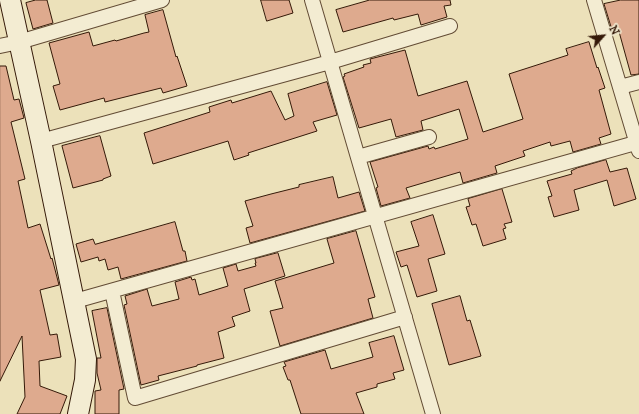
<!DOCTYPE html>
<html>
<head>
<meta charset="utf-8">
<style>
  body { margin:0 }
  #map { position:relative; width:639px; height:414px; overflow:hidden; background:#ece1ba; font-family:"IM FELL DW Pica",serif }
  canvas { display:block }
  .north { position:absolute; left:583px; top:16px; width:40px; height:40px; -webkit-text-stroke:3px #f3ecd2; paint-order:stroke; rotate:63deg; font-size:11px; font-weight:700; line-height:16px; text-align:center; color:#341908 }
  .north::after { content:''; display:block; margin:auto; width:14px; height:18px; background:#341908; clip-path:polygon(50% 0,100% 100%,50% 72%,0 100%) }
</style>
</head>
<body>
<div id="map">
<canvas width="639" height="414"></canvas>
<div class="north">N</div>
</div>
<script>
const ctx = document.querySelector('canvas').getContext('2d');
ctx.lineJoin = 'round';
function fill(path, color) { ctx.fillStyle = color; ctx.fill(path, 'evenodd'); }
function trace(path, color, width, dash) { ctx.strokeStyle = color; ctx.lineWidth = width; ctx.lineCap = dash ? 'butt' : 'round'; ctx.setLineDash(dash || []); ctx.stroke(path); }
const building = new Path2D(`
  M36 0H47L53 23 33 29 26 3Z
  M261 0H289L293 13 267 21Z
  M370 0H450L451 5 444 6 447 17 421 25 418 14 394 20 393 18 343 32 336 10Z
  M621 0H639V74L631 75 618 28 612 30 604 4Z
  M163 10 176 57 177 56 187 86 163 93 161 88 105 102 104 98 60 110 53 86 60 84 49 43 89 32 93 46 115 40 116 41 144 33 149 32 145 15Z
  M589 42 597 68 598 67 605 88 599 90 611 134 599 138 601 144 573 152 570 141 551 146 550 142 523 151 525 156 495 166 497 173 463 183 460 172 406 188 410 198 381 206 376 188 378 187 370 162 428 146 429 149 434 147 435 149 468 139 459 109 421 121 423 130 396 137 391 119 359 128 343 77 345 76 344 74 364 67 363 65 371 63 370 59 405 50 418 96 467 81 483 132 523 119 509 74 568 55 566 49Z
  M0 66H6L14 100 19 99 24 118 11 122 25 179 18 181 28 228 40 224 51 259 52 258 59 285 40 290 50 335 57 334 61 357 39 361 40 386 67 396 60 414H17L25 397 22 336 0 381Z
  M327 82 337 115 313 122 317 131 248 153 249 155 234 160 228 141 153 164 144 133 210 112 209 107 231 100 232 103 271 91 285 120 294 116 288 94Z
  M100 136 111 176 103 179V180L73 188 62 146Z
  M606 160 610 172 627 168 636 199 614 206 607 180 574 190 579 210 554 217 548 197 552 196 547 181 572 174 571 171 577 168Z
  M333 177 338 198 359 192 365 211 250 243 246 228 253 226 245 201 271 194 299 187V185Z
  M502 189 512 222 504 224 506 228 503 229 506 239 483 246 476 224 472 225 466 207 470 206 468 199Z
  M433 215 445 254 428 259 437 291 417 297 407 265 401 267 396 252 419 246 411 222Z
  M175 222 183 251H185L187 261 121 279 118 267 108 270 105 259 99 261 98 257 81 262 76 244 93 239 95 244Z
  M356 231 375 297 368 299 373 318 280 346 270 311 283 308 275 281 334 263 327 239Z
  M278 253 285 276 244 289 250 311 232 317 235 326 218 332 224 358 197 365V366L158 376 159 380 141 385 124 305 127 304 125 296 147 289 152 306 179 299 175 282 191 277 192 280 195 279 199 295 228 286 223 268 236 264 238 271 256 266 255 263H256L255 259Z
  M460 296 467 321 470 320 481 356 449 365 432 304Z
  M107 308 124 389 119 390V414H95V391L101 390 97 373V358H101L92 311Z
  M394 336 404 370 393 373 395 379 377 384V387L356 393 364 414H301L290 380H288L283 367 286 366 284 362 325 350 331 369 373 357 369 343Z`);
const street = new Path2D(`
  M312 0 433 414
  M594 0 639 151
  M0 46 19 42 162 0
  M620 87 639 82
  M41 141 330 62 450 26
  M358 157 429 137
  M112 291 135 398 405 317
  M75 301 639 142`);
const secondary = new Path2D(`
  M10 0 41 141 86 359 85 380 78 414`);
fill(building, '#deaa8e');
trace(building, '#341908', 1);
trace(street, '#624b34', 16);
trace(secondary, '#341908', 22);
trace(street, '#f3ecd2', 14);
trace(secondary, '#f3ecd2', 20);
</script>
</body>
</html>
